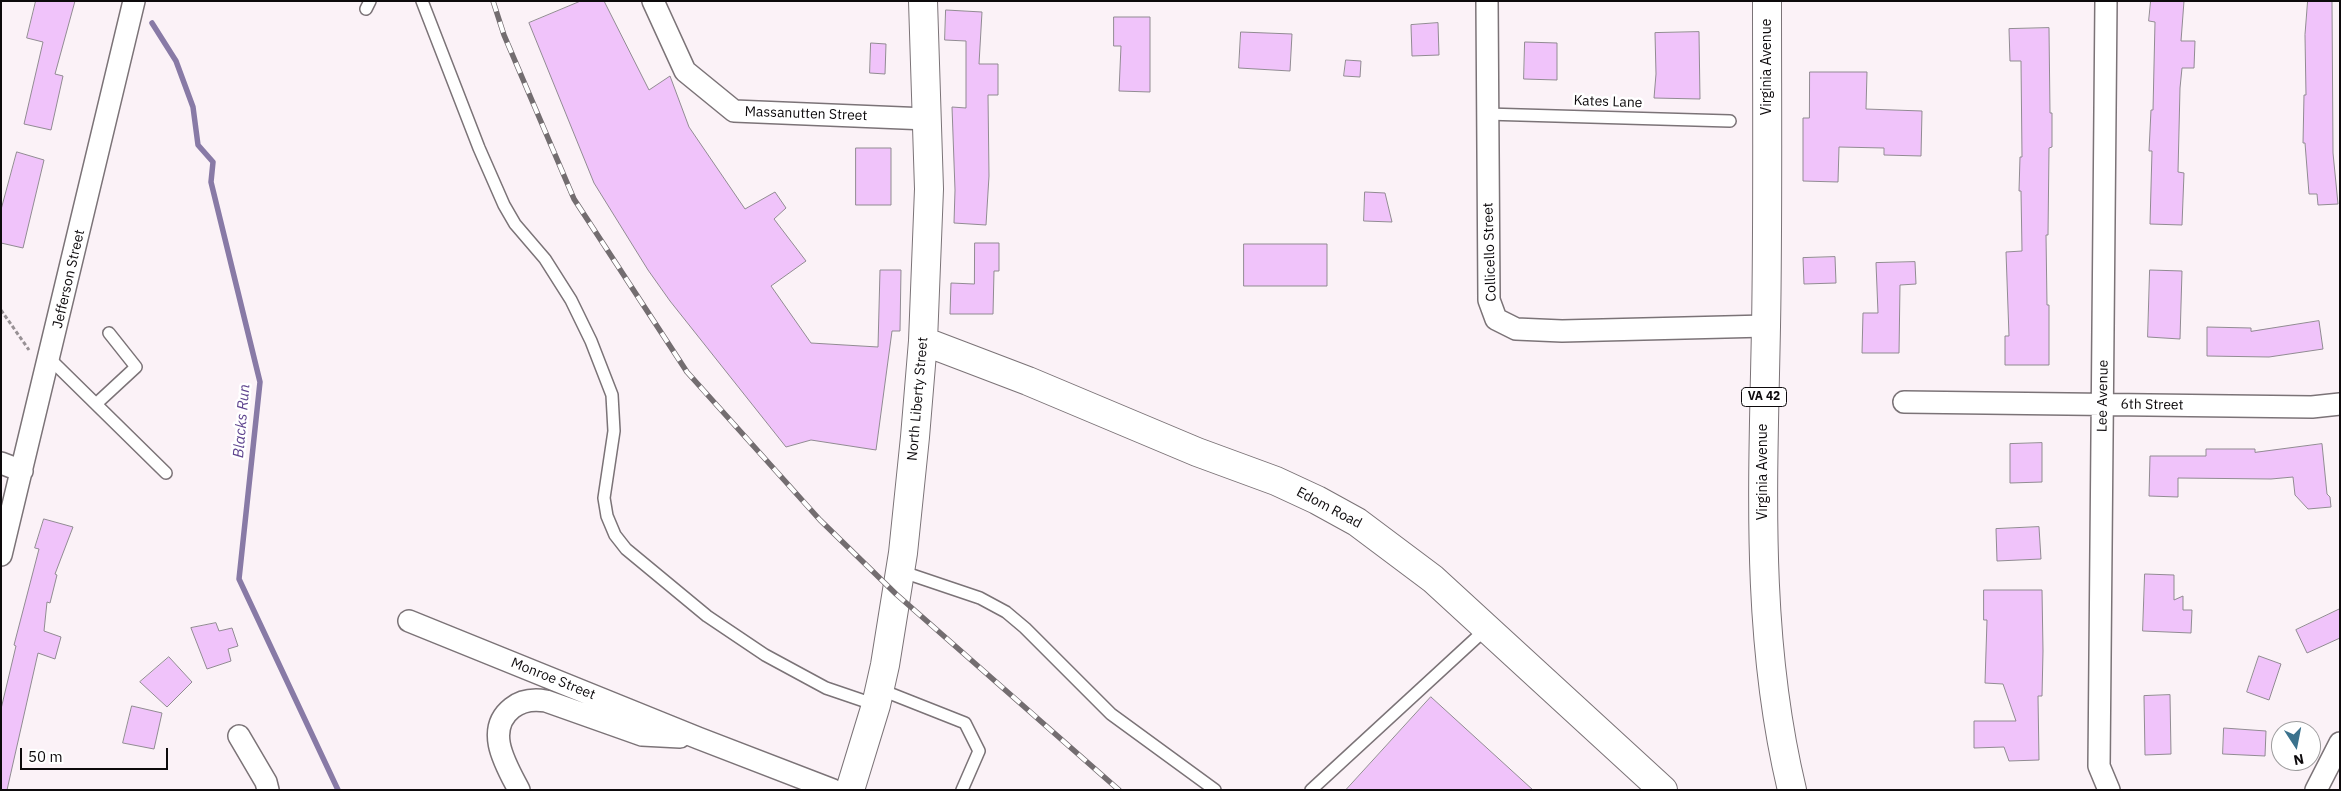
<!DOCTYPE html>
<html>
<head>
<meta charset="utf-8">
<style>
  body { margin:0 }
  #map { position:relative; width:2341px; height:791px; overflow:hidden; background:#fbf2f7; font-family:"IBM Plex Sans",sans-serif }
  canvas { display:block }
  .frame { position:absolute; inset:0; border:2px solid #0d0a0c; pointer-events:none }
  .north { position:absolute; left:2271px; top:721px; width:50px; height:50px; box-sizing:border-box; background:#fff; border:1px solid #9e9d9e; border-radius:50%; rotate:169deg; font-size:14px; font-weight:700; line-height:20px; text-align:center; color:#0d0a0c }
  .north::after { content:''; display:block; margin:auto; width:18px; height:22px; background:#3b728d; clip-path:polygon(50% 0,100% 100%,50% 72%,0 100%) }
  .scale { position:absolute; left:20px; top:748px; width:148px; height:22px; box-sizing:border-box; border:2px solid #0d0a0c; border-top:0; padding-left:6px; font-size:15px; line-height:18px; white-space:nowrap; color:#0d0a0c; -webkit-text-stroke:4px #fff; paint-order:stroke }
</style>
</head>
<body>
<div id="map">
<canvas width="2341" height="791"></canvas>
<div class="frame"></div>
<div class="north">N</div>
<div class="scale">50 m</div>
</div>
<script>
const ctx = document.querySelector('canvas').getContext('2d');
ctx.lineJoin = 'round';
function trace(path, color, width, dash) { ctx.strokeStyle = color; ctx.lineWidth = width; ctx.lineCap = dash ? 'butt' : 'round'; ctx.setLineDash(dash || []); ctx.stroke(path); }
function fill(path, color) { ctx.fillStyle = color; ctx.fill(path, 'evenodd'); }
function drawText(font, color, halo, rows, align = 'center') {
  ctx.font = font + ' "IBM Plex Sans",sans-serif'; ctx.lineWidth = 5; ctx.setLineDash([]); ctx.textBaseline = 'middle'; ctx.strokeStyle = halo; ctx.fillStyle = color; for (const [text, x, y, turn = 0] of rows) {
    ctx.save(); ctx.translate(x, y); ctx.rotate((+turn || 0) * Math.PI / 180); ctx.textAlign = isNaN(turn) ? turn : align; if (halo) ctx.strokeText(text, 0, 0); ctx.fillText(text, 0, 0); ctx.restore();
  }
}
const stream = new Path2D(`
  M152 23 176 61 193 107 198 145 213 162 211 182 260 382 239 579 338 790`);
const building = new Path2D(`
  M36 1H75L55 74 63 76 51 130 24 124 43 42 27 38Z
  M581 1H604L649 90 670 76 689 127 745 209 775 192 786 208 774 219 806 261 771 286 811 343 878 347 880 270H901L900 331H892L876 450 811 440 786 447 670 301 648 270 594 183 529 23Z
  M2151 1H2184L2181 41H2195L2194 68H2182L2180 88 2178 172 2184 173 2182 225 2150 224 2152 151H2149L2151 110H2153L2155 22 2149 21Z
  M2308 1H2332L2333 153 2338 204 2318 205 2317 194H2309L2305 143H2303L2304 95H2306L2305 35Z
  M946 10 982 12 979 64H998V95H988L989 176 986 225 954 223 955 190 952 107 966 108V41L945 40Z
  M1114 17H1150V92L1119 91 1121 46H1114Z
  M1438 23 1439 55 1412 56 1411 25Z
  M2049 28 2050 113H2052V147L2049 148 2048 235H2046L2047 305H2049V365H2005V336H2009L2006 252 2022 251 2021 191H2019L2020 157H2022L2021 61H2010L2009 29Z
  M1241 32 1292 34 1290 71 1239 68Z
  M1699 32 1700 99 1654 98 1656 74 1655 33Z
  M1525 42 1557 43V80L1524 79Z
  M871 43 886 44 885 74 870 73Z
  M1346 60 1361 61 1360 77 1344 76Z
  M1810 72H1867L1866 109 1922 111 1921 156 1884 155V148L1839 147 1838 182 1803 181V118H1809Z
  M856 148H891V205H856Z
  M17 152 44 160 23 248 1 243V210Z
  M1365 192 1385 193 1392 222 1364 221Z
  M975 243H999V271H994L993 314H950L951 283 974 284Z
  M1244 244H1327V286H1244Z
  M1835 257 1836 283 1804 284 1803 258Z
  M1915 262 1916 284 1900 285 1899 353H1862L1863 313H1878L1876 263Z
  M2150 270 2182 271 2180 339 2148 337Z
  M2319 321 2323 349 2269 357 2207 356V327L2251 328V331Z
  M2042 443V482L2010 483V444Z
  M2322 444 2327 494 2330 497 2331 507 2308 509 2295 495 2293 477 2271 479 2178 478V497L2149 496 2150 456H2206V449H2255V452Z
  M44 519 73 527 55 574 57 575 50 603 47 602 44 631 61 637 55 659 38 653 7 790H1V709L16 646 14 645 39 549 35 548Z
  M2039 527 2041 559 1997 561 1996 529Z
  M2145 574 2174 575V600L2183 596V610H2192L2191 633 2143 631Z
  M1984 590H2042L2043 651 2042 696H2038L2039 760 2009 761 2004 747 1974 748V721H2016L2003 684 1985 683 1987 620H1984Z
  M2340 609V638L2307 653 2296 630Z
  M216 623 219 631 232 628 238 646 228 649 231 661 207 669 191 628Z
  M2259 656 2281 664 2269 700 2247 692Z
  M169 657 192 682 167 707 140 682Z
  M2170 695 2171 754 2145 755 2144 696Z
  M1431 697 1533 790H1346Z
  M132 706 162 713 154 749 123 743Z
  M2224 728 2266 731 2265 756 2223 754Z`);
const path = new Path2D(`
  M1 310 29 350`);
const service = new Path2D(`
  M422 1 479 148 504 205 515 224 545 259 571 300 591 341 612 395 614 431 604 498 607 516 615 535 626 549 707 616 765 655 826 688 876 705
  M366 9 370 1
  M1486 114 1730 121
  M50 359 166 473
  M96 404 136 367 109 333
  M900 571 980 598 1006 612 1025 628 1111 714 1215 790
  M879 689 965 723 979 751 962 790
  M1311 790 1487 628`);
const minor = new Path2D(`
  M653 1 685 71 734 111 927 119
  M1487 1 1489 300 1496 319 1516 329 1562 331 1766 326
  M2106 1 2099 766 2109 790
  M1904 402 2312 407 2340 404
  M1 463 22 471
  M1 555 134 1
  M409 621 698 738 833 790
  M239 736 266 782 268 790
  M519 790C506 765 484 730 512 708 522 700 534 699 546 701L642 735 680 737
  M2316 790 2340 743`);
const tertiary = new Path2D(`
  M923 341 1028 381 1197 452 1276 481 1317 500 1357 522 1433 579 1663 790
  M850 790 876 705 885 665 903 553 915 437 923 341 929 189 923 1`);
const primary = new Path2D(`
  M1767 1C1767 110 1768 219 1766 327 1763 484 1755 636 1792 790`);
const rail = new Path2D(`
  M493 1 504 35 574 199 687 372 820 520 896 594 1119 790`);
const shields = [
  [1764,397,45]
];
const shieldNames = [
  ["VA 42",1764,397]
];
const streetNames = [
  ["Virginia Avenue",1767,67,-90],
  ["Kates Lane",1608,102,2],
  ["Massanutten Street",806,114,2],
  ["Collicello Street",1490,252,-92],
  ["Jefferson Street",69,279,-77],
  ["Lee Avenue",2103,396,-89],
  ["North Liberty Street",918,399,-85],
  ["6th Street",2152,405,1],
  ["Virginia Avenue",1763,472,-90],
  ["Edom Road",1329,508,28],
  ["Monroe Street",553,679,22]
];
const waterNames = [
  ["Blacks Run",242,421,-85]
];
trace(stream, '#887aa6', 5.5);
fill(building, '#f0c3fa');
trace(building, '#918b92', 1);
trace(service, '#7b7377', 14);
trace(minor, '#7b7377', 24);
trace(tertiary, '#7b7377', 30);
trace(primary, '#7b7377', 30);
trace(path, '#989195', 3, [4, 2.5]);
trace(service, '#fff', 11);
trace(minor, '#fff', 21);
trace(tertiary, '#fff', 28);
trace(primary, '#fff', 28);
trace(rail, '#736d70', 5.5);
trace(rail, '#fff', 4, [11]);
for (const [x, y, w] of shields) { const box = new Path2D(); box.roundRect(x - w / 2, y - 9.5, w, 19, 4); ctx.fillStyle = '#fff'; ctx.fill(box); trace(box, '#0d0a0c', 1); }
drawText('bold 12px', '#0d0a0c', null, shieldNames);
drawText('14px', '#0d0a0c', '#fff', streetNames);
drawText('italic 15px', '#5e438e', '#fff', waterNames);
</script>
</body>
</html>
